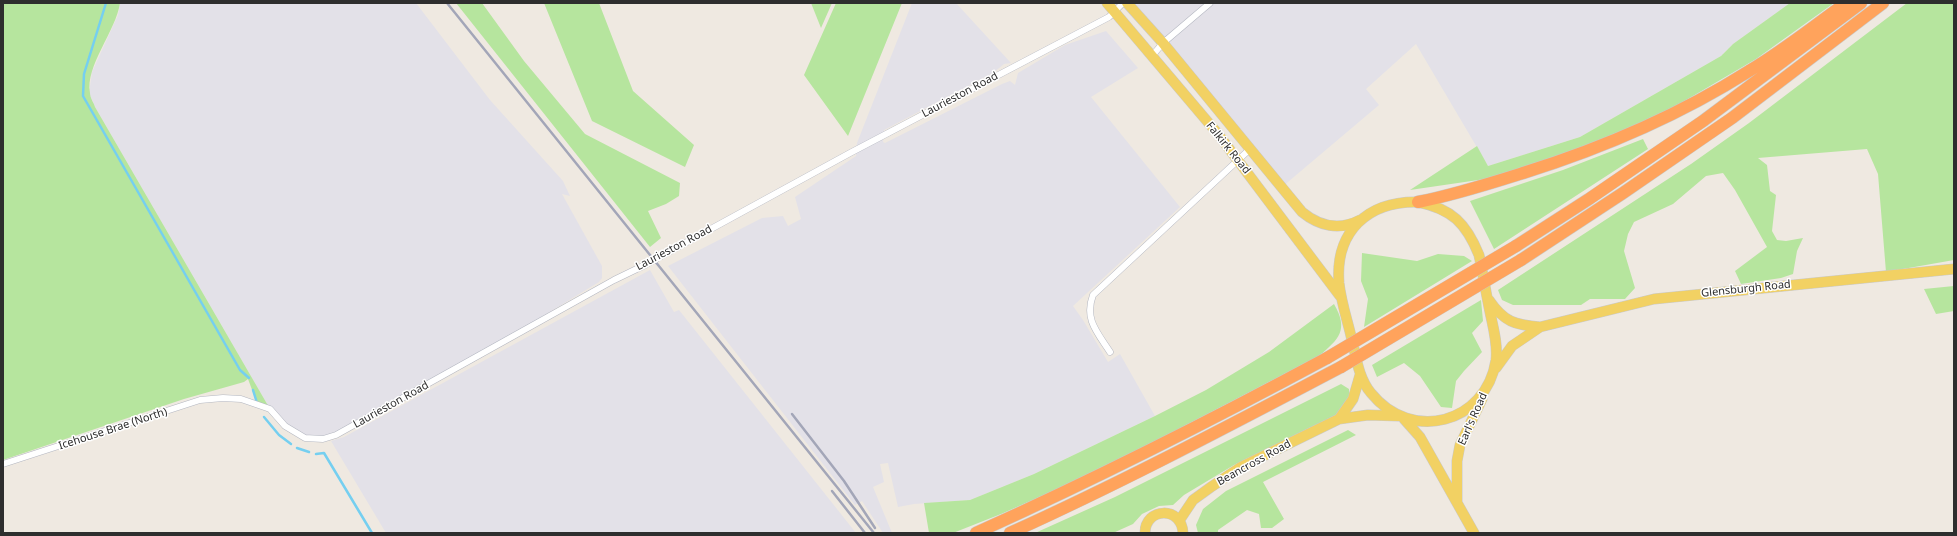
<!DOCTYPE html>
<html>
<head>
<meta charset="utf-8">
<style>
  body { margin:0 }
  #map { position:relative; width:1957px; height:536px; overflow:hidden; background:#efe9e1; font-family:"Noto Sans",sans-serif }
  canvas { display:block }
  .frame { position:absolute; inset:0; border:4px solid #2e2e2e; pointer-events:none }
</style>
</head>
<body>
<div id="map">
<canvas width="1957" height="536"></canvas>
<div class="frame"></div>
</div>
<script>
const ctx = document.querySelector('canvas').getContext('2d');
ctx.lineJoin = 'round';
function fill(path, color) { ctx.fillStyle = color; ctx.fill(path, 'evenodd'); }
function trace(path, color, width, dash) { ctx.strokeStyle = color; ctx.lineWidth = width; ctx.lineCap = dash ? 'butt' : 'round'; ctx.setLineDash(dash || []); ctx.stroke(path); }
function drawText(font, color, halo, rows, align = 'center') {
  ctx.font = font + ' "Noto Sans",sans-serif'; ctx.lineWidth = 3; ctx.setLineDash([]); ctx.textBaseline = 'middle'; ctx.strokeStyle = halo; ctx.fillStyle = color; for (const [text, x, y, turn = 0] of rows) {
    ctx.save(); ctx.translate(x, y); ctx.rotate((+turn || 0) * Math.PI / 180); ctx.textAlign = isNaN(turn) ? turn : align; if (halo) ctx.strokeText(text, 0, 0); ctx.fillText(text, 0, 0); ctx.restore();
  }
}
const industrial = new Path2D(`
  M120 3H416L490 100 563 181 570 196 562 194 602 266V278L599 282 456 369 323 439 295 434 270 409 95 107 89 93 92 72 118 15Z
  M912 3H956L1011 63 1004 64 993 73 884 130 883 142 885 143 1002 84 1010 81 1015 85 1018 73 1065 45 1106 31 1138 68 1091 97 1180 207 1073 306 1083 320 1108 362 1120 354 1155 416 1034 474 970 500 914 504 898 507 888 463 880 464 884 482 873 487 892 533H883L862 501 855 505 668 266 762 218 783 216 788 226 801 219 795 197 856 156 857 143Z
  M1127 3H1790L1733 44 1721 56 1580 137 1488 166 1416 44 1366 89 1379 105 1282 187Z
  M650 270 674 312 679 310 856 533H386L331 441 344 437Z`);
const green = new Path2D(`
  M3 3H120C116 31 85 66 90 93 90 98 94 103 95 107L270 409 257 403 248 379 244 382 184 399 3 460Z
  M456 3H482L524 61 585 134 680 183 679 196 666 204 648 211 661 238 650 247Z
  M544 3H599L633 91 694 145 685 167 592 121Z
  M811 3H832L821 28Z
  M836 3H902L848 136 804 75Z
  M1790 3H1834L1756 59 1664 113 1596 144 1492 178 1410 190 1477 146 1488 166 1580 137 1721 56 1733 44Z
  M1907 3H1954V260L1886 272 1878 174 1867 149 1758 158 1767 165 1770 191 1776 195 1772 231 1777 240 1786 241 1803 238 1797 251 1793 274 1781 278 1741 284 1735 271 1767 247 1735 190 1723 173 1706 176 1673 204 1634 222 1628 234 1624 251 1635 288 1625 299H1590L1581 305H1513L1502 300 1498 290 1691 164 1749 123Z
  M1643 139 1648 149 1494 249 1470 201 1563 170Z
  M1362 253 1417 261 1438 254 1464 256 1472 261 1364 327 1368 299 1361 281Z
  M1954 286V311L1936 314 1924 289Z
  M1481 300 1483 321 1472 333 1482 352 1464 371 1456 381 1452 408 1441 407 1420 376 1404 363 1377 377 1372 365Z
  M1334 304C1349 330 1339 339 1319 356L1098 471 1001 514 953 533H929L924 503 970 500 1034 474 1155 416 1206 390 1269 352Z
  M1341 384 1349 389V402L1338 414 1234 465 1184 495 1173 505 1159 506 1142 514 1133 524 1113 533H1035L1115 497Z
  M1348 430 1356 435 1263 482 1284 519 1272 528H1261L1259 514 1247 510 1218 530V533H1198L1196 525 1203 509 1226 491Z`);
const stream = new Path2D(`
  M106 3 84 74 83 96 240 370 249 378
  M253 390 257 403
  M264 417 279 435 291 444
  M297 448 309 452
  M316 454 324 453 372 533`);
const street = new Path2D(`
  M1152 56 1163 43 1210 3
  M656 259 850 153 1109 17 1123 3
  M1110 352C1097 332 1084 319 1093 295L1250 149
  M3 464 200 400 223 398 241 399 270 409 285 426 305 438 323 439 336 435 614 280 645 265`);
const primary = new Path2D(`
  M1107 3 1218 134 1340 296
  M1127 3 1163 43 1302 212C1319 226 1339 231 1360 220
  M1418 202C1452 209 1466 223 1479 255 1483 274 1486 293 1490 312 1493 327 1498 344 1496 360 1486 424 1411 443 1371 393 1358 378 1356 355 1351 336 1347 319 1341 301 1339 283 1335 232 1367 201 1418 202Z
  M1489 300C1504 322 1515 325 1540 327
  M1496 368 1512 346 1540 327 1654 299 1954 269
  M1339 419 1353 399 1360 375
  M1404 419 1420 437 1474 533
  M1457 502V461L1460 445 1482 399
  M1179 521 1193 500 1211 487 1241 467 1339 419 1368 415 1399 416
  M1145 533C1145 507 1182 506 1183 533`);
const highway = new Path2D(`
  M1418 202C1454 195 1488 184 1523 173 1603 148 1678 116 1749 71 1783 51 1814 26 1846 3
  M1516 246 1589 199 1703 121 1861 3
  M1521 260 1623 193 1732 118 1883 3
  M976 533C1095 479 1212 420 1327 358
  M1010 533C1123 482 1232 424 1341 367`);
const rail = new Path2D(`
  M447 3 874 533
  M792 414 844 481 875 528
  M832 491 865 533`);
const streetBridge = new Path2D(`
  M645 265 656 259`);
const highwayBridge = new Path2D(`
  M1327 358 1516 246
  M1341 367 1521 260`);
const streetNames = [
  ["Laurieston Road",960,95,-28],
  ["Falkirk Road",1228,148,51],
  ["Laurieston Road",674,248,-28],
  ["Glensburgh Road",1746,289,-6],
  ["Laurieston Road",391,405,-29],
  ["Earl's Road",1473,419,-66],
  ["Icehouse Brae (North)",113,429,-18],
  ["Beancross Road",1254,463,-29]
];
fill(industrial, '#e3e1e8');
fill(green, '#b6e59e');
trace(stream, '#75cff0', 2.5);
trace(street, '#b4b7c1', 7);
trace(primary, '#c9c9c9', 11);
trace(highway, '#c9c9c9', 13);
trace(street, '#fff', 6);
trace(primary, '#f2d163', 10);
trace(highway, '#ffa35c', 12);
trace(rail, '#a3a6b8', 2.5);
trace(streetBridge, '#b4b7c1', 7, []);
trace(highwayBridge, '#c9c9c9', 13, []);
trace(streetBridge, '#fff', 6);
trace(highwayBridge, '#ffa35c', 12);
drawText('11px', '#2e2e2e', '#fff', streetNames);
</script>
</body>
</html>
